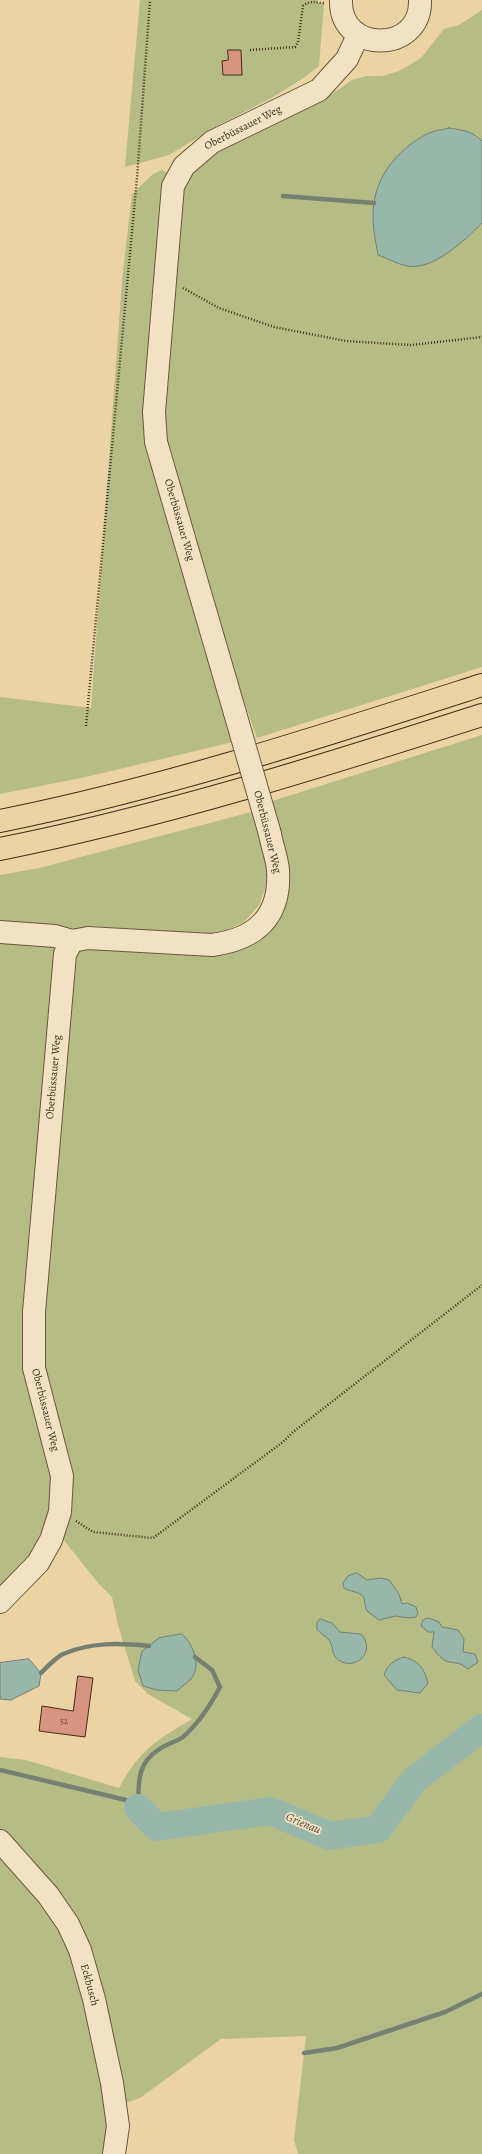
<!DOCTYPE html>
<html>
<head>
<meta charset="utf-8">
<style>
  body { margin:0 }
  canvas { display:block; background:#ebd3a4 }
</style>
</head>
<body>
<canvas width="482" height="2154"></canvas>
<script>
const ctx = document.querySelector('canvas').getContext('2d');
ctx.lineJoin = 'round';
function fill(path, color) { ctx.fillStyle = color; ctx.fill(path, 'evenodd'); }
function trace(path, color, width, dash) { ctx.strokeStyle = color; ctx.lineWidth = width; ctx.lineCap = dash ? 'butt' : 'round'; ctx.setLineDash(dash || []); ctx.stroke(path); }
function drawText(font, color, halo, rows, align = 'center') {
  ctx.font = font + ' Alegreya,serif'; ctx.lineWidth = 3.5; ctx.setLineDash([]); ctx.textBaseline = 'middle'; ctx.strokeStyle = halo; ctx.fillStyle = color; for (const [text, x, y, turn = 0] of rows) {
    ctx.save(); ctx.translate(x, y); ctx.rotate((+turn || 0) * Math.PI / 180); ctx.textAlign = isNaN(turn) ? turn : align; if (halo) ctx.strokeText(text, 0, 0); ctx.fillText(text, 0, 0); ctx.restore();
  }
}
const green = new Path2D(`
  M140 0H318V3H324L319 66 302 79 273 97 217 126 169 155 125 167Z
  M482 10V141L476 134 374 203V231L378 254 467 238 482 223V667L257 738 243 699 239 695 162 431 169 290 184 185 190 175 208 156 243 135 323 100 352 80 366 76H383L399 71 421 58 444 29 459 25Z
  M162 170 168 173 149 418 237 741 86 777 0 794V697L91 708 122 281 132 194 153 174Z
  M482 735V2154H298L294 2140 306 2036 221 2039 140 2098 115 2107 114 2154H0V1757L26 1760 119 1788C140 1750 155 1741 192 1719L148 1694 135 1681 118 1625 112 1597 99 1584 59 1534 0 1602V875L39 868 255 811 268 870 265 889 259 905 245 921 226 931 206 934 90 926 84 951 105 947 223 955C244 949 255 942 270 927L269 802Z`);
const water = new Path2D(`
  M449 128C462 130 473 131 482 141V223C465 240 433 271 407 266 397 264 387 258 378 255 375 238 371 219 374 203 378 172 402 146 429 133 435 130 443 130 449 128Z
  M357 1573 367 1580 380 1578 389 1580 399 1594 402 1604 407 1603 416 1607 418 1613 416 1617 409 1618 395 1616 379 1620 367 1611C365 1607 365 1602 364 1598 361 1591 349 1592 344 1588L343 1583 348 1576Z
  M429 1618 439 1622 442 1627 458 1630 464 1639 463 1652 475 1654 478 1662 468 1669C459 1662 459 1664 450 1662 442 1661 437 1653 432 1647L434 1632H428L421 1626 423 1620Z
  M320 1619 332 1623 340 1632 361 1634C376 1650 358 1669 342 1662 329 1656 335 1646 328 1639 325 1636 321 1634 317 1629V1623Z
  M182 1634C193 1644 202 1665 191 1679 187 1683 181 1687 177 1691L157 1690 143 1686 138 1670 142 1651 159 1638Z
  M404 1657C420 1661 424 1669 428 1683L420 1693 397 1690 384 1675C387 1665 394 1660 404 1657Z
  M29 1659 41 1673 39 1686 11 1700 0 1699V1663Z`);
const stream = new Path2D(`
  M283 196 374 203
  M41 1673C47 1667 55 1658 63 1654 91 1642 119 1643 149 1646
  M0 1770 126 1800 138 1808
  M138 1808C139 1783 136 1765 158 1750 166 1744 176 1742 183 1737 198 1724 211 1704 220 1687L212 1670 195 1657
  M304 2053 337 2048 445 2012 482 1994`);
const river = new Path2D(`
  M138 1808 157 1827 270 1811 330 1836 378 1829 414 1780 482 1728`);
const building = new Path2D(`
  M228 50H241L242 75H223L222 61 228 60Z
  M78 1676 93 1678 85 1737 39 1731 42 1706 73 1711Z`);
const path = new Path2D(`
  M250 50 295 47 298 42 303 6C309 0 316 3 324 3
  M183 288 219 308 274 327 346 341 411 345 482 337
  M86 726 137 178 150 0
  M76 1521 93 1532 153 1538 283 1442 293 1432 482 1285`);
const minor = new Path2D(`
  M341 0C339 54 422 54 420 0
  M235 713 156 442 154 412 173 186 184 166 212 142 319 90 347 59 358 35
  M0 932 55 936 72 941 88 938 212 945C256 939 281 917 278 870 277 858 272 846 270 834
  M0 1602 38 1563 51 1540 60 1512 62 1476 34 1368V1312L65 954 72 941
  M0 1841 48 1895 68 1924 80 1950 94 1999 112 2083 118 2126 114 2154`);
const highway = new Path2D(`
  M0 821C164 788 323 736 482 685
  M0 849C164 816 323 766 482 715`);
const minorBridge = new Path2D(`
  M235 713 270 834`);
const numberNames = [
  ["52",64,1722]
];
const streetNames = [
  ["Oberbüssauer Weg",243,128,-27],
  ["Oberbüssauer Weg",179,520,74],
  ["Oberbüssauer Weg",267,832,76],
  ["Oberbüssauer Weg",54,1077,-85],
  ["Oberbüssauer Weg",45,1410,76],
  ["Eckbusch",89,1985,75]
];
const waterNames = [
  ["Grienau",303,1824,23]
];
fill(green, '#b6bc86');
fill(water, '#98b7ab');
trace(water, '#758071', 1);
trace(stream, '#758071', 4.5);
trace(river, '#98b7ab', 28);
fill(building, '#d79480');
trace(building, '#402e1b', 1);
trace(minor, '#6b573d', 24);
trace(highway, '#402e1b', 24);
trace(path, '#402e1b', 2.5, [1, 2]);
trace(minor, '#f2e2c4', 22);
trace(highway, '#ebd3a4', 22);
trace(minorBridge, '#6b573d', 24, []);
trace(minorBridge, '#f2e2c4', 22);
drawText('9px', '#664834', null, numberNames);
drawText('11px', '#402e1b', '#f2e2c4', streetNames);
drawText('italic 12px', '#524938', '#f2e2c4', waterNames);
</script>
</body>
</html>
